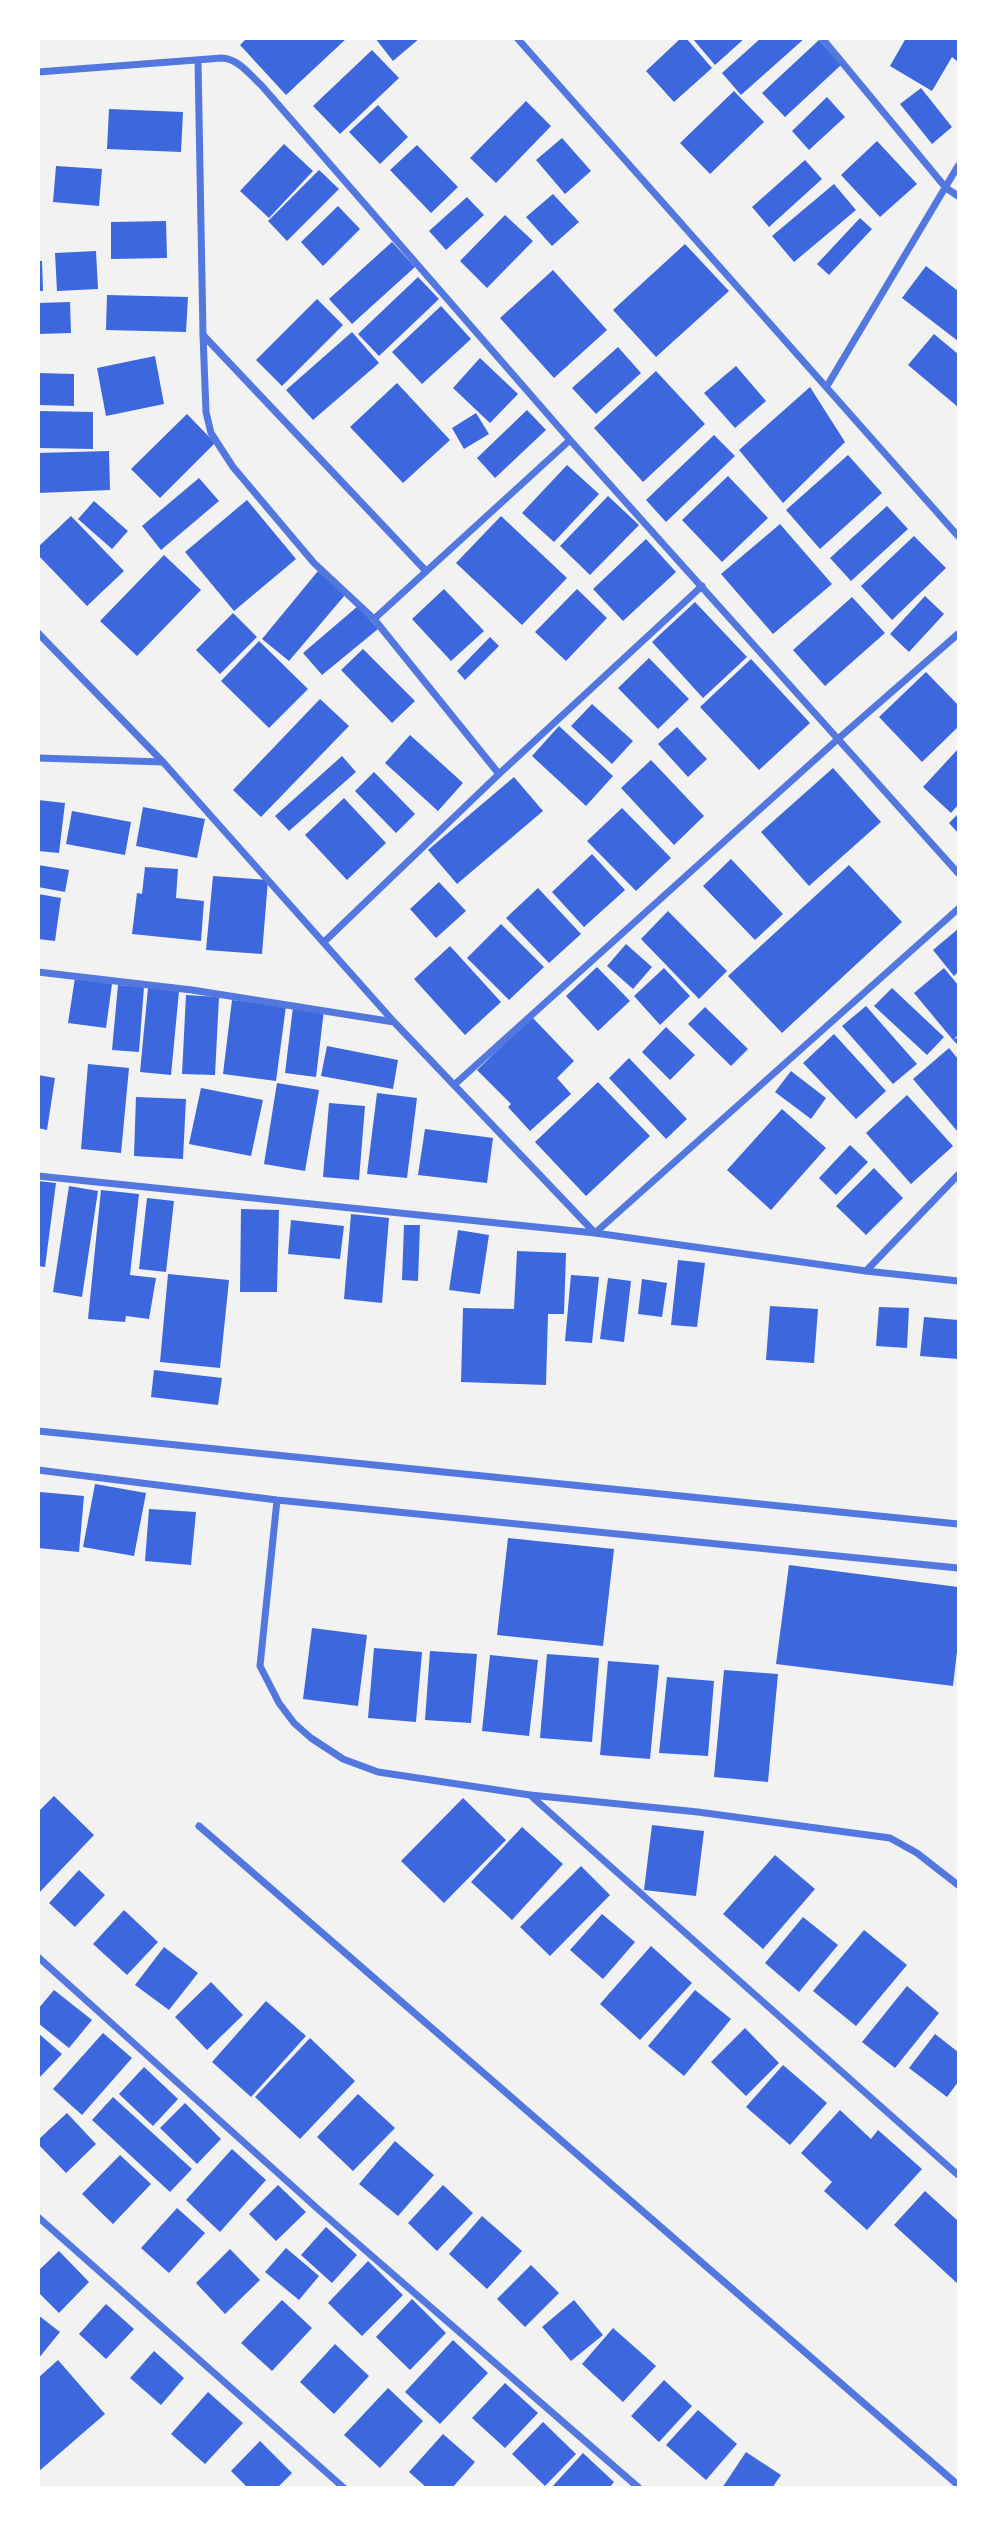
<!DOCTYPE html>
<html>
<head>
<meta charset="utf-8">
<style>
  body { margin:0 }
  #map { position:relative; width:997px; height:2526px; overflow:hidden; background:#f2f2f2; font-family:Quicksand,sans-serif }
  canvas { display:block }
  .frame { position:absolute; inset:0; border:40px solid #fff; pointer-events:none }
</style>
</head>
<body>
<div id="map">
<canvas width="997" height="2526"></canvas>
<div class="frame"></div>
</div>
<script>
const ctx = document.querySelector('canvas').getContext('2d');
ctx.lineJoin = 'round';
function fill(path, color) { ctx.fillStyle = color; ctx.fill(path, 'evenodd'); }
function trace(path, color, width, dash) { ctx.strokeStyle = color; ctx.lineWidth = width; ctx.lineCap = dash ? 'butt' : 'round'; ctx.setLineDash(dash || []); ctx.stroke(path); }
const building = new Path2D(`
  M247 38H347L286 95 240 45Z
  M375 38H420L393 61Z
  M681 38H686L712 68 674 102 646 71Z
  M692 38H745L715 65Z
  M761 38H805L741 95 722 73Z
  M906 38H958V62L952 57 932 91 890 66Z
  M819 40 841 65 785 117 762 93Z
  M372 50 399 78 340 134 313 106Z
  M921 88 952 127 932 144 900 104Z
  M734 91 764 122 710 174 680 143Z
  M827 97 845 117 809 150 792 131Z
  M526 101 551 126 496 183 470 158Z
  M378 105 408 137 380 164 349 132Z
  M109 109 183 112 181 152 107 149Z
  M562 138 591 171 565 194 536 160Z
  M877 141 917 184 880 217 841 175Z
  M284 144 313 171 269 218 240 191Z
  M417 145 458 187 431 213 390 170Z
  M805 160 822 179 769 227 752 207Z
  M56 166 102 169 99 206 53 202Z
  M319 170 339 189 287 241 268 221Z
  M834 184 856 210 794 262 772 236Z
  M553 194 579 222 552 246 526 217Z
  M467 197 484 215 446 250 429 231Z
  M338 206 360 229 323 266 301 242Z
  M505 215 533 241 487 288 460 261Z
  M860 218 872 229 829 275 817 264Z
  M166 221 167 258 111 259V222Z
  M392 242 415 267 352 324 329 299Z
  M685 244 729 291 656 357 613 310Z
  M96 251 98 289 57 291 55 253Z
  M38 261H42L43 291H38Z
  M926 266 958 291V341L902 298Z
  M553 270 607 330 554 378 500 318Z
  M418 277 439 299 379 356 358 334Z
  M107 295 188 297 186 332 106 330Z
  M317 299 343 325 282 386 256 360Z
  M70 302 71 333 38 334V303Z
  M441 306 471 339 422 384 392 352Z
  M352 332 379 363 313 420 286 390Z
  M934 334 958 354V407L908 365Z
  M618 347 641 373 596 414 572 388Z
  M155 356 164 404 106 416 97 368Z
  M480 358 518 394 490 423 453 388Z
  M736 366 766 401 735 428 704 393Z
  M656 371 705 424 643 482 594 428Z
  M38 373 74 374V406L38 405Z
  M397 383 450 440 403 483 350 427Z
  M810 387 845 442 783 503 739 450Z
  M527 410 546 430 495 478 477 458Z
  M38 411 93 412V449L38 448Z
  M476 413 489 434 464 449 452 428Z
  M187 414 215 443 160 498 131 469Z
  M714 435 735 456 666 522 646 500Z
  M109 451 110 490 38 493V453Z
  M848 455 882 493 820 549 786 510Z
  M567 465 599 494 554 542 522 513Z
  M728 476 768 518 722 562 682 520Z
  M199 478 219 501 161 550 142 526Z
  M608 496 639 525 590 575 560 546Z
  M247 500 296 559 234 611 185 552Z
  M94 501 128 531 112 549 78 519Z
  M887 506 908 529 851 581 830 558Z
  M71 516 124 571 87 606 38 555V547Z
  M501 516 567 578 522 625 456 563Z
  M780 524 832 584 773 634 721 574Z
  M914 536 946 568 892 620 861 586Z
  M646 539 676 572 623 621 593 589Z
  M164 555 201 590 137 656 100 621Z
  M318 571 345 595 289 661 262 639Z
  M444 589 484 631 451 661 412 619Z
  M577 589 607 618 566 661 535 632Z
  M925 596 944 614 909 652 890 634Z
  M852 597 885 633 825 686 793 650Z
  M695 602 747 657 703 698 652 642Z
  M358 606 378 629 322 675 303 653Z
  M233 613 257 637 220 674 196 650Z
  M490 637 499 646 465 680 457 671Z
  M259 641 308 689 269 728 221 681Z
  M363 649 415 701 392 723 341 670Z
  M649 658 689 699 658 729 618 688Z
  M751 659 810 723 759 770 700 707Z
  M926 672 958 705V727L922 762 879 717Z
  M320 699 349 726 261 817 233 790Z
  M592 704 633 741 612 764 571 726Z
  M559 726 613 776 586 806 532 756Z
  M677 727 707 759 688 777 658 744Z
  M410 735 463 783 438 811 385 763Z
  M958 749V805L951 813 923 787Z
  M342 756 356 772 289 831 275 816Z
  M651 760 704 816 674 845 621 788Z
  M833 768 881 822 809 886 761 832Z
  M374 772 415 814 396 833 355 791Z
  M514 777 543 811 457 884 428 850Z
  M344 798 386 843 347 880 305 835Z
  M38 800 65 803 59 853 38 851Z
  M143 807 205 819 197 858 136 846Z
  M622 808 671 858 636 891 587 841Z
  M72 811 131 822 125 855 66 844Z
  M958 814V833L949 823Z
  M592 854 625 890 584 927 552 892Z
  M731 859 783 914 755 940 703 886Z
  M38 865 69 870 65 892 38 887Z
  M849 865 902 922 782 1033 728 976Z
  M145 867 178 869 176 898 204 901 201 941 132 934 137 893 142 894Z
  M213 876 268 880 262 954 206 950Z
  M439 882 466 911 436 938 410 909Z
  M538 888 581 934 549 963 506 918Z
  M38 894 61 898 55 941 38 939Z
  M668 911 727 971 699 999 641 939Z
  M501 924 544 967 509 1000 467 958Z
  M958 929V972L954 976 933 950Z
  M626 944 652 967 633 989 607 966Z
  M450 946 501 1002 465 1035 414 979Z
  M597 967 630 1001 598 1031 566 996Z
  M664 968 690 996 660 1025 634 996Z
  M944 968 958 985V1035L953 1040 958 1037V1045L953 1040 914 993Z
  M75 978 112 984 106 1028 68 1023Z
  M118 985 144 987 139 1052 112 1050Z
  M148 988 179 991 171 1075 140 1072Z
  M892 988 944 1037 927 1055 874 1006Z
  M186 995 219 997 215 1075 182 1074Z
  M232 1000 286 1006 276 1081 223 1074Z
  M866 1006 917 1064 893 1084 842 1026Z
  M293 1007 324 1010 316 1077 285 1073Z
  M705 1007 748 1049 731 1066 688 1024Z
  M532 1017 574 1061 557 1078 571 1094 530 1131 508 1107 511 1104 477 1070Z
  M666 1027 695 1055 670 1080 642 1052Z
  M834 1034 886 1091 856 1119 803 1063Z
  M327 1046 398 1060 393 1089 321 1076Z
  M949 1048 958 1059V1132L913 1079Z
  M629 1058 687 1119 666 1139 609 1078Z
  M88 1064 129 1068 121 1153 81 1149Z
  M791 1071 826 1098 811 1119 775 1092Z
  M38 1075 55 1078 47 1130 38 1128Z
  M598 1082 650 1136 586 1196 535 1142Z
  M277 1083 319 1090 305 1171 264 1164Z
  M201 1088 263 1100 251 1156 189 1144Z
  M377 1093 417 1098 407 1178 367 1174Z
  M907 1095 953 1146 911 1184 866 1133Z
  M136 1097 186 1099 183 1159 134 1156Z
  M329 1103 365 1106 359 1180 323 1177Z
  M782 1109 826 1148 771 1210 727 1170Z
  M425 1129 493 1138 487 1183 418 1175Z
  M850 1145 868 1162 836 1195 819 1178Z
  M874 1168 903 1198 866 1235 836 1206Z
  M38 1181 56 1183 45 1267 38 1266Z
  M69 1186 98 1191 82 1297 53 1292Z
  M101 1190 139 1194 130 1275 156 1278 149 1319 126 1316 125 1322 88 1319Z
  M147 1198 174 1201 166 1272 139 1269Z
  M241 1209 279 1210 277 1292H240Z
  M351 1214 389 1218 382 1303 344 1299Z
  M291 1220 344 1226 340 1259 288 1254Z
  M404 1225H420L418 1281 402 1280Z
  M458 1230 489 1235 480 1294 449 1290Z
  M517 1251 566 1253 564 1314H548L546 1385 461 1382 463 1308 514 1309Z
  M678 1260 705 1263 697 1327 671 1325Z
  M168 1274 229 1280 220 1368 160 1362Z
  M571 1275 599 1277 592 1343 565 1341Z
  M608 1278 631 1281 624 1342 600 1339Z
  M642 1279 667 1283 662 1317 638 1314Z
  M770 1306 818 1309 814 1363 766 1360Z
  M879 1307 909 1308 907 1348 876 1346Z
  M924 1317 958 1320V1359L920 1356Z
  M154 1370 222 1378 218 1405 151 1397Z
  M95 1484 146 1493 134 1556 83 1547Z
  M40 1492 84 1496 79 1552 38 1548Z
  M149 1509 196 1512 191 1565 145 1561Z
  M508 1538 614 1549 603 1646 497 1635Z
  M789 1565 958 1587V1643L953 1686 776 1664Z
  M312 1628 367 1635 358 1706 303 1699Z
  M374 1648 422 1652 416 1722 368 1718Z
  M430 1651 477 1654 471 1723 425 1720Z
  M547 1654 599 1658 592 1742 540 1738Z
  M490 1655 538 1660 529 1736 482 1731Z
  M608 1661 659 1665 650 1759 600 1755Z
  M724 1670 778 1674 768 1782 714 1777Z
  M667 1677 714 1681 708 1756 659 1753Z
  M54 1796 94 1835 38 1894V1812Z
  M463 1798 506 1840 444 1903 401 1861Z
  M652 1825 704 1831 696 1896 644 1890Z
  M522 1827 563 1864 512 1920 471 1882Z
  M775 1855 815 1889 763 1949 723 1914Z
  M581 1866 610 1895 550 1956 520 1927Z
  M79 1870 105 1895 75 1927 49 1903Z
  M124 1910 158 1942 127 1975 93 1944Z
  M602 1914 635 1942 603 1979 570 1950Z
  M803 1917 838 1945 799 1992 765 1963Z
  M864 1930 907 1965 856 2026 813 1991Z
  M651 1946 692 1983 640 2040 600 2004Z
  M164 1947 198 1973 169 2010 135 1985Z
  M211 1982 243 2015 207 2050 175 2017Z
  M907 1986 939 2013 895 2068 862 2042Z
  M54 1990 92 2020 69 2048 38 2023V2009Z
  M695 1990 731 2019 684 2076 648 2046Z
  M266 2001 306 2036 251 2097 212 2062Z
  M745 2028 779 2063 746 2096 711 2062Z
  M38 2033 62 2054 40 2077 38 2075Z
  M103 2033 132 2058 82 2115 53 2089Z
  M935 2034 958 2052V2082L947 2097 909 2068Z
  M310 2038 355 2081 300 2139 255 2097Z
  M783 2065 827 2103 790 2145 746 2107Z
  M144 2067 178 2099 153 2126 119 2094Z
  M358 2094 395 2128 353 2171 317 2137Z
  M113 2097 192 2169 170 2192 92 2120Z
  M185 2103 221 2139 197 2164 160 2128Z
  M840 2110 871 2139 878 2130 922 2169 867 2230 824 2191 832 2182 801 2153Z
  M67 2113 96 2144 66 2173 38 2144V2140Z
  M395 2141 434 2175 398 2216 359 2184Z
  M232 2149 266 2180 220 2232 186 2200Z
  M120 2155 151 2184 113 2224 82 2194Z
  M278 2185 306 2212 276 2241 249 2214Z
  M443 2185 473 2213 437 2251 408 2223Z
  M925 2191 958 2221V2284L894 2225Z
  M177 2208 205 2233 169 2273 141 2248Z
  M482 2216 522 2251 487 2289 449 2254Z
  M326 2227 357 2255 332 2283 301 2255Z
  M286 2248 319 2276 299 2300 265 2272Z
  M230 2249 260 2280 225 2314 196 2283Z
  M59 2251 89 2282 59 2313 38 2292V2271Z
  M368 2261 403 2295 362 2336 328 2303Z
  M531 2265 559 2293 525 2327 497 2299Z
  M412 2299 446 2333 410 2370 376 2337Z
  M282 2300 312 2328 272 2371 241 2343Z
  M574 2300 603 2335 571 2361 542 2327Z
  M106 2304 134 2329 106 2359 79 2334Z
  M38 2315 60 2332 38 2359Z
  M613 2328 656 2366 623 2402 582 2364Z
  M453 2340 488 2373 440 2424 405 2392Z
  M335 2344 369 2376 334 2414 300 2382Z
  M154 2351 184 2378 161 2405 130 2378Z
  M58 2360 105 2414 38 2472V2378Z
  M664 2380 692 2406 659 2442 631 2416Z
  M505 2383 538 2413 505 2448 472 2418Z
  M388 2388 423 2421 380 2468 344 2435Z
  M208 2392 243 2423 205 2464 171 2434Z
  M698 2410 737 2444 706 2480 666 2445Z
  M543 2422 576 2454 545 2486 512 2454Z
  M443 2434 475 2462 452 2488H427L409 2472Z
  M260 2441 292 2473 277 2488H248L231 2471Z
  M746 2452 781 2475 772 2488H722Z
  M583 2453 614 2482 609 2488H551Z`);
const minor = new Path2D(`
  M517 38 958 536
  M822 38 946 188 958 196
  M198 61 203 335 206 412 211 433 233 467 314 563 374 619 499 774
  M38 72 222 58C239 59 250 75 262 86L570 440 958 873
  M203 335 426 571
  M827 386 958 166
  M374 619 570 440
  M38 633 163 762 394 1022 595 1233 958 909
  M38 758 163 762
  M324 942 499 774 702 586
  M38 972 192 990 394 1022
  M454 1085 839 738 958 634
  M38 1176 595 1233 866 1271 958 1281
  M866 1271 958 1175
  M38 1431 958 1524
  M38 1470 277 1500 958 1568
  M277 1500 260 1666 279 1703 294 1723 311 1738 343 1759 378 1772 530 1795 698 1812 890 1838 917 1853 958 1885
  M530 1795 958 2175
  M199 1826 958 2485
  M38 1957 319 2210 639 2488
  M38 2217 344 2488`);
fill(building, '#3d67dc');
trace(minor, '#5277de', 7);
</script>
</body>
</html>
